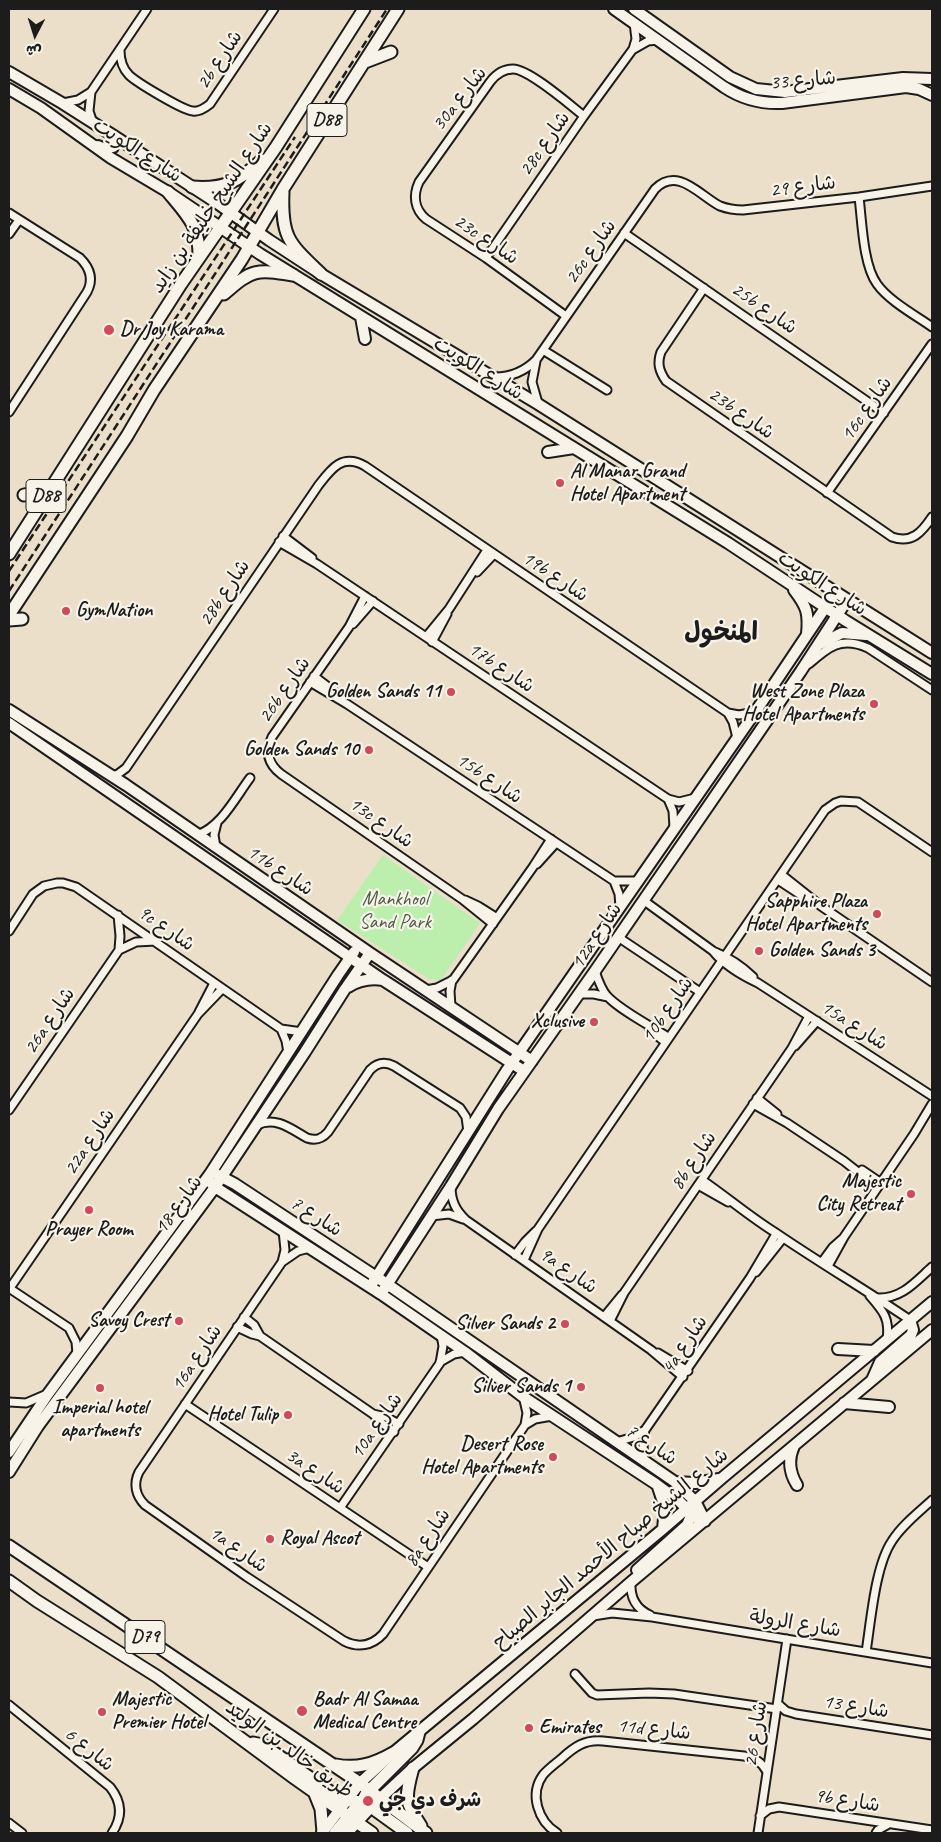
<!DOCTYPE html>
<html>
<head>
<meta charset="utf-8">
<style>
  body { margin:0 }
  #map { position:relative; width:941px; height:1842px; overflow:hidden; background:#ebdfc9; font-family:Caveat,"Playpen Sans Arabic",sans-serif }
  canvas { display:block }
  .frame { position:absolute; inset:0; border:10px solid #1c1c1c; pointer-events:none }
  .north { position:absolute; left:10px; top:10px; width:50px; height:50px; -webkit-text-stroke:4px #f7f3e8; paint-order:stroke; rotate:185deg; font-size:14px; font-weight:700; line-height:20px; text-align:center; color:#1c1c1c }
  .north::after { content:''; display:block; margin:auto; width:18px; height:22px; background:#1c1c1c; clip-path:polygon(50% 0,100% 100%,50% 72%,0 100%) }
</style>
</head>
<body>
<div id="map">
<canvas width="941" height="1842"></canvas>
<div class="frame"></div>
<div class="north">ش</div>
</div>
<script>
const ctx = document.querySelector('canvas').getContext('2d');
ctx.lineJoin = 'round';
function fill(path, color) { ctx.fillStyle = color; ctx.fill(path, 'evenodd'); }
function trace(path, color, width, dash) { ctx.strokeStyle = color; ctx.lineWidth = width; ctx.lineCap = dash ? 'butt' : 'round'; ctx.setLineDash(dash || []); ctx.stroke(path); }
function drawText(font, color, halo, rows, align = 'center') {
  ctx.font = font + ' Caveat,"Playpen Sans Arabic",sans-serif'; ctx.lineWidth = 4.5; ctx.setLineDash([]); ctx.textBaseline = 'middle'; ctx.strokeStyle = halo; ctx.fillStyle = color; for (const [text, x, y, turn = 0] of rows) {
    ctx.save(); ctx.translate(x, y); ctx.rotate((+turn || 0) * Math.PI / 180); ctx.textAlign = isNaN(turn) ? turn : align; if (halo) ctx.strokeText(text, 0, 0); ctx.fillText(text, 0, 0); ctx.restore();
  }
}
const green = new Path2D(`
  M383 855 480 923 441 980 429 979 337 920Z`);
const street = new Path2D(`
  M634 49 648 41 659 40
  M120 50C120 59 122 68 129 75 136 82 184 111 193 111 199 112 205 108 210 104L274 9
  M91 92 89 111 93 123
  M63 103 78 100 91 92 147 9
  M859 197C862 221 863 265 877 284 889 301 915 315 932 327
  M9 213 80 258C90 268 94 279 87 292L9 412
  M624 233 884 413
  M9 234 19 220
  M486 258 584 116 633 49 636 39 634 23
  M704 288 661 352C657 363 659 371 666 381L892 537C912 544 922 532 932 517
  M566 316 486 258 426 219C414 209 413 195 419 182L490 82C496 74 503 69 513 69 529 69 570 105 584 116
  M543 350 607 390
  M536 361 532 382 538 403
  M495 377C511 377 524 372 536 360L655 189C678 166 700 196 720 206 728 209 735 210 743 210L859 197 932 186
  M827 493 932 344
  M283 536 312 558
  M279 542 317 564 668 799 679 802 695 798
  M477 572 493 555
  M365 596 349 627 272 737C265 752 268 764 281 774L462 899 493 924
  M353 624 373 601
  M426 637 449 609 487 550
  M432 642 447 614
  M809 664C828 647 841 636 868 648L932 690
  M314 676 340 696
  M310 682 347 704 614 881H639
  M728 713 733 722 737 738
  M112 776 118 774 126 768 318 486C331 469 342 453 365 466L728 713 739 715 755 712
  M668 799 673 811 674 828
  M197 835C221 827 235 798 250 778
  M216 847 214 835 217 823
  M537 864 556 843
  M782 875 821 906 932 982
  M778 880 807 899
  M614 881 619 894 620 907
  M465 900 478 906 497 918
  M643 900 713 951C728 957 742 966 753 977
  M9 931 33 894 44 886 57 883H63L76 887 281 1029 302 1032
  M618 937 700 992
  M119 950 136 942 156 941
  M713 951C725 966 741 975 758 983L932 1096
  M595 971C598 980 601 989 607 996 621 1011 651 1026 668 1037
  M426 990 437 988 453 980 533 867 551 839
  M579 994H594L608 997
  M451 1007 450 991 452 980
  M199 1012 214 983
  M281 1029 286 1041 288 1053
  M650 1030 665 1042
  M795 1046 817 1021
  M757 1098 777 1114
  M753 1104 787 1123 844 1161 877 1187
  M9 1110 119 950 120 936 118 915
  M257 1125C276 1116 291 1129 307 1138 316 1141 322 1139 328 1132L370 1070C377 1063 384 1061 394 1066L460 1108 466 1117 468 1132
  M862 1170 881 1183
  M702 1180C727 1197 750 1217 776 1233 820 1263 866 1290 910 1320
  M698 1185 728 1202
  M451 1186C451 1200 455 1210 466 1220L651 1350 683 1377
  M431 1216 449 1214 463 1219
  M310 1248 298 1251 282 1262 139 1472C133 1484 136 1496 145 1505L247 1577 344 1641C358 1648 372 1646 383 1634L525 1425 527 1413 523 1396
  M515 1255 525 1242 536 1231
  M524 1260 538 1229 825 810 835 803 841 801 858 802 932 852
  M282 1262 285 1250 283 1231
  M822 1262 833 1247 842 1239
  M828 1266 844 1237 914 1134 932 1104
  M756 1272 783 1238
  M9 1288 69 1328 76 1342 77 1354
  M10 1288 198 1014 222 989
  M870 1296C884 1312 890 1319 887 1340
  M878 1298C902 1299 916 1281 932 1267
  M244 1317 254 1325 260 1336 373 1414 380 1422 394 1432
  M604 1317 622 1295
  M610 1321 624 1293 792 1048 809 1016
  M237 1327 252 1334 260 1336
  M658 1353 688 1371
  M440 1362 454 1354 465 1352
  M9 1402 26 1403 47 1394
  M185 1404 428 1567
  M373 1414 386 1417 399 1424
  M525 1425 535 1419 552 1416
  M616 1442 634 1437 645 1430
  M644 1462 643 1443 645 1430 750 1278 776 1234
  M340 1508 440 1363 443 1346 441 1335
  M631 1582C630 1597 636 1609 650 1615
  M593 1616 612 1613 652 1617 932 1663
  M866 1652C871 1621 875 1566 892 1541 902 1525 918 1513 932 1500
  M575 1674 592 1693 597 1695 649 1693 674 1694 777 1709
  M778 1704 786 1711 796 1714 932 1735
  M9 1705 110 1787C122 1802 123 1817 112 1833
  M760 1816 769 1809 779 1807 932 1830
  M9 1823 22 1833
  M557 1833C538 1821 529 1794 543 1775 548 1769 555 1764 561 1759 574 1747 585 1739 603 1741L744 1756C755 1758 762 1762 767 1772
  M758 1833 787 1639
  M876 1833 878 1830 887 1825`);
const secondary = new Path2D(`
  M614 9 724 87C742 99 760 104 782 103L906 87 919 89 932 95
  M634 9 730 77 756 89 785 92 903 78 932 79
  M9 72 62 103 114 136 217 203 269 240 321 274 538 404 932 653
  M9 89 41 108 111 158 168 192 260 254 728 543 846 621 932 674
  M98 146 105 149 113 147 115 140 114 136
  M361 317 365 339
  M548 452 574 448
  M794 590C807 607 809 613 807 634
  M820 644 842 633 866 635
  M9 710 126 785 370 953 532 1061
  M9 723 383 980 524 1071
  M348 987C359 980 370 978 383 980
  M216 1174 235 1184 387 1284 675 1482 695 1501 705 1521
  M210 1182 215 1187 381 1294 465 1352 522 1396 656 1484 679 1501 696 1518 705 1521
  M370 1287 507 1070 756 711 835 593
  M381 1294 451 1186 498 1109 595 971 801 671 847 600
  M838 1349 874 1351
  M872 1380 880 1362 911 1335 913 1330 910 1320
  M844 1403 889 1407
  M794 1446C788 1459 789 1472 797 1485
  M9 1452 48 1394 210 1174 338 975 354 952
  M9 1472 38 1426 215 1187 305 1052 345 989 370 953
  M675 1482 695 1483 719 1479
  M658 1487 665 1508 663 1529
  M637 1570 687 1525 694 1509
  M322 1833 360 1783 393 1753 663 1529 722 1478 932 1302
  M347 1833 371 1807 413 1768 473 1719 631 1582 932 1330`);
const primary = new Path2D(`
  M365 62 391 52
  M192 187C224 190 239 181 262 160
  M168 192C187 215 200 226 199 258
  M283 192C281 238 289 243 321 274
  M224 294C252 269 256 269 293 275
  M24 495 50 490
  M9 554 181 284 276 147 364 9
  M9 615 127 436 154 390 242 259 283 189 398 9
  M9 620 22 619
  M9 1546 354 1779 426 1833
  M9 1581 37 1601 158 1677 293 1777 372 1833
  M253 1743 263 1745 339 1798C353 1803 366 1803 380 1798
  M336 1765C357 1769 374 1764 393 1753
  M413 1768C405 1797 404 1800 421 1826
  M315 1794 321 1809 323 1832
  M360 1805 371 1807 407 1833
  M356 1822 362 1802 366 1794 412 1748 417 1740 419 1732
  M335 1833 353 1811`);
const rail = new Path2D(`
  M9 571 295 137
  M9 591 387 9`);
const markers = [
  [109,330,6,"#d1495b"],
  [560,483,5,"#d1495b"],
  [66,611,5,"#d1495b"],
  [451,692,5,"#d1495b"],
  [874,704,5,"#d1495b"],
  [369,750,5,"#d1495b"],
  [877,914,5,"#d1495b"],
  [759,951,5,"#d1495b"],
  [594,1022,5,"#d1495b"],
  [911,1194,5,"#d1495b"],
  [89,1210,5,"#d1495b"],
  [179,1321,5,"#d1495b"],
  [565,1324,5,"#d1495b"],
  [581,1387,5,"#d1495b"],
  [100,1388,5,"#d1495b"],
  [288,1415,5,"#d1495b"],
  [553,1457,5,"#d1495b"],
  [270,1539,5,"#d1495b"],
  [302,1711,6,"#d1495b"],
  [102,1712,5,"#d1495b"],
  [529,1728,5,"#d1495b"],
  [368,1801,6,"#d1495b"]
];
const shields = [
  [327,120,40],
  [46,496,40],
  [145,1637,40]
];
const shieldNames = [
  ["D88",327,120],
  ["D88",46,496],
  ["D79",145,1637]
];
const streetNames = [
  ["2b شارع",220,60,-56],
  ["شارع 33",803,81,-5],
  ["30a شارع",460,99,-52],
  ["28c شارع",545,144,-55],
  ["شارع الكويت",137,151,33],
  ["شارع 29",803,187,-7],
  ["شارع الشيخ خليفة بن زايد",212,208,-56],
  ["23c شارع",486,240,34],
  ["26c شارع",591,252,-55],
  ["25b شارع",764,309,35],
  ["شارع الكويت",478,369,32],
  ["16c شارع",867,409,-55],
  ["23b شارع",741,414,35],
  ["19b شارع",555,577,34],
  ["شارع الكويت",822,584,33],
  ["28b شارع",225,593,-56],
  ["17b شارع",501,668,34],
  ["26b شارع",285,690,-55],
  ["15b شارع",489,779,34],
  ["13c شارع",381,823,35],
  ["11b شارع",280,871,34],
  ["9c شارع",166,929,35],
  ["12a شارع",597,936,-56],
  ["10b شارع",668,1010,-55],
  ["26a شارع",50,1021,-56],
  ["15a شارع",854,1026,33],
  ["22a شارع",90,1142,-56],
  ["8b شارع",694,1161,-56],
  ["شارع 18",179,1205,-54],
  ["شارع 7",316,1217,33],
  ["9a شارع",568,1271,35],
  ["4a شارع",685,1345,-56],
  ["16a شارع",197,1358,-56],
  ["10a شارع",377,1426,-55],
  ["شارع 7",651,1445,34],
  ["3a شارع",315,1472,34],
  ["8a شارع",428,1538,-56],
  ["شارع الشيخ صباح الأحمد الجابر الصباح",611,1549,-40],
  ["1a شارع",238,1550,35],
  ["شارع الرولة",795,1624,9],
  ["شارع 13",856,1707,9],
  ["11d شارع",654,1730,6],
  ["شارع 26",756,1734,-81],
  ["شارع 6",89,1750,39],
  ["طريق خالد بن الوليد",289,1750,36],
  ["9b شارع",847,1801,9]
];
const poiNames = [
  ["Dr Joy Karama",120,330,"left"],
  ["Al Manar Grand",570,472,"left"],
  ["Hotel Apartment",570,495,"left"],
  ["GymNation",76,611,"left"],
  ["Golden Sands 11",441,692],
  ["West Zone Plaza",864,692],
  ["Hotel Apartments",864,715],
  ["Golden Sands 10",359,750],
  ["Sapphire Plaza",867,902],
  ["Hotel Apartments",867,925],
  ["Golden Sands 3",769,951,"left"],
  ["Xclusive",584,1022],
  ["Majestic",901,1182],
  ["City Retreat",901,1205],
  ["Prayer Room",89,1230,"center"],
  ["Savoy Crest",169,1321],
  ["Silver Sands 2",555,1324],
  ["Silver Sands 1",571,1387],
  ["Imperial hotel",100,1408,"center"],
  ["apartments",100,1431,"center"],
  ["Hotel Tulip",278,1415],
  ["Desert Rose",543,1445],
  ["Hotel Apartments",543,1468],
  ["Royal Ascot",280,1539,"left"],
  ["Majestic",112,1700,"left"],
  ["Premier Hotel",112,1723,"left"],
  ["Badr Al Samaa",313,1700,"left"],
  ["Medical Centre",313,1723,"left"],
  ["Emirates",539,1728,"left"],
  ["شرف دي جي",379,1801,"left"]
];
const parkNames = [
  ["Mankhool",395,900],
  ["Sand Park",395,923]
];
const districtNames = [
  ["المنخول",721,633]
];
fill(green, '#bceeae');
trace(street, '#1c1c1c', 11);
trace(secondary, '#1c1c1c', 14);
trace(primary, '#1c1c1c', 15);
trace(street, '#f7f3e8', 7);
trace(secondary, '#f7f3e8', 10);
trace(primary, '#f7f3e8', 11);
trace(rail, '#1c1c1c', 2.5, [8, 4]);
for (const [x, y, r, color] of markers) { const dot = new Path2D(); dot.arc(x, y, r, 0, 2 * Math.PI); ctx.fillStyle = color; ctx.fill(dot); trace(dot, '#f7f3e8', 2); }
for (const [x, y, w] of shields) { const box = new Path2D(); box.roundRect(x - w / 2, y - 16.5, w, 33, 4); ctx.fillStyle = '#f7f3e8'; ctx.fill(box); trace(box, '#1c1c1c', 1); }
drawText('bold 19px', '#1c1c1c', null, shieldNames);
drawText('20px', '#1c1c1c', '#f7f3e8', streetNames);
drawText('bold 20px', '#1c1c1c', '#f7f3e8', poiNames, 'right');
drawText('20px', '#4c5b48', '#f7f3e8', parkNames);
drawText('bold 25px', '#1c1c1c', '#f7f3e8', districtNames);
</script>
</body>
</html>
